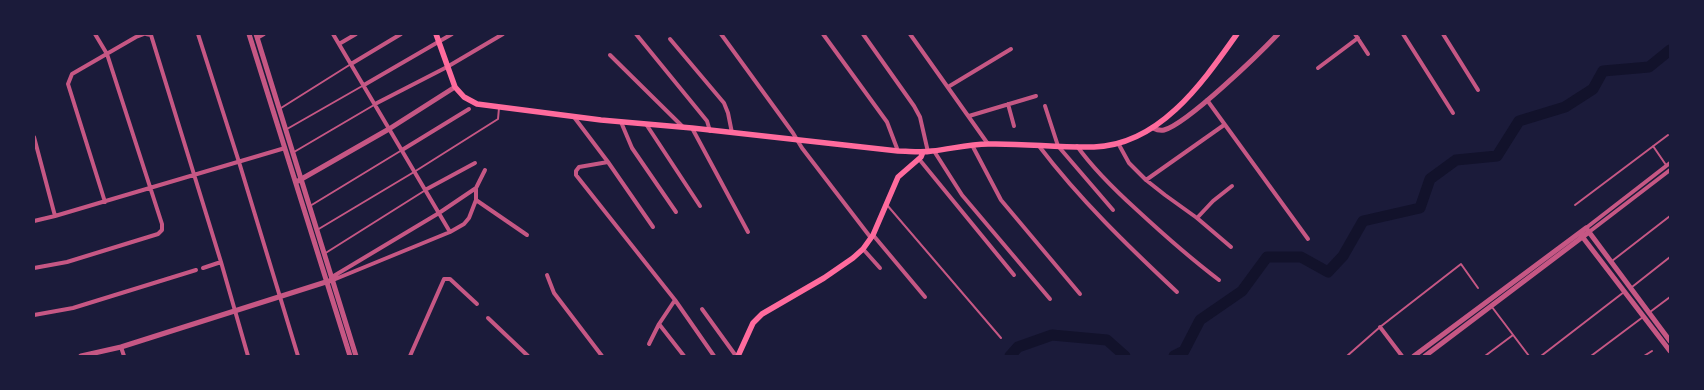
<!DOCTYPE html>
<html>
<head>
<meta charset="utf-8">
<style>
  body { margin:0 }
  #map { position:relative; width:1704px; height:390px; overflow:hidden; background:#1b1b3a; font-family:"Roboto Serif",serif }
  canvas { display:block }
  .frame { position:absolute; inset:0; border:35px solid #1b1b3a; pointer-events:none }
</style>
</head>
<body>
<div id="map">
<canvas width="1704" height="390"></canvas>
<div class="frame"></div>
</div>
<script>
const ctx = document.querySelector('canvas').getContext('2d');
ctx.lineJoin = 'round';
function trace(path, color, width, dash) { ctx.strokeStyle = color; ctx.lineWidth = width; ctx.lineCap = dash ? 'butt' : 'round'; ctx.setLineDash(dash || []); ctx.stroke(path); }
const river = new Path2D(`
  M1010 356 1018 347 1052 335 1107 340 1125 356
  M1174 356 1184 351 1200 320 1242 291 1267 257H1301L1328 272 1343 256 1363 221 1420 208 1430 179 1456 160 1497 156 1519 121 1565 107 1593 89 1603 71 1649 67 1670 50`);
const service = new Path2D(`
  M281 108 351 64
  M287 129 364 85
  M1653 146 1666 165
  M294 152 374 105
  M887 205 1001 338
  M1575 205 1668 135
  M310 206 402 150
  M317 230 414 172 498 119 499 108
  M324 254 424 191
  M1612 261 1670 216
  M1632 287 1670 257
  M1492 307 1529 356
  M1650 312 1670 297
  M1347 356 1380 327 1461 264 1478 288
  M1485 356 1513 335
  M1541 356 1624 292
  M1591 356 1643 317
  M1644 356 1652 351`);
const minor = new Path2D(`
  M146 34 151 35 221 262 248 356
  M198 34 239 162 298 356
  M333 34 450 232
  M636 34 707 121 710 131
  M721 34 793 133 802 148 871 238
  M823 34 887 122 898 151
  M863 34 914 106 920 117 928 152
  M910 34 988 144
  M1355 34 1368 54
  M1403 34 1453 113
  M1443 34 1478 90
  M257 38 264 34
  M670 39 724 103 728 113 732 133
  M339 44 356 34
  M610 55 683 127
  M351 64 401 34
  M1318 68 1358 38
  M364 85 452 34
  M948 87 1011 49
  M1207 100 1308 239
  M375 104 447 67 503 34
  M1008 104 1014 126
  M1045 106 1058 146 1113 210
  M969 116 1036 96
  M574 117 608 162 653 227
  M621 122 632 148 676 212
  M646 124 700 206
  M692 128 748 232
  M34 137 55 216
  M1118 143 1129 163 1146 180 1165 195 1197 218 1231 247
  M972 145 1001 200 1080 294
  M1039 146C1080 200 1128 246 1177 292
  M1077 146C1094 170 1116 191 1137 210 1164 235 1190 258 1219 280
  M402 150 469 109
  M934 151 962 195 1050 299
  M919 159 1014 275
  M608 162 579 167 576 171V175L675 300 714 356
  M1146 180 1224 125
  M425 190 475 163
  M476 200 527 235
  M105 202 68 84 72 74 136 37 144 34
  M1197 218 1213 201 1232 186
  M34 221 55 216 285 148
  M1586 228 1670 163
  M1589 232 1670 170
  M873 235 925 297
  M863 249 880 268
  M34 268 67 262 158 234 162 230V224L107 54 95 34
  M203 268 221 262
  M547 275 554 293 602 356
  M332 277 439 213 476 188
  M333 280 450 232 464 224 469 218 476 200V188L485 170
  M702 309 736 356
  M34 315 73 308 196 270
  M488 318 528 356
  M659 324 684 356
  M1380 327 1402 356
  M649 344 659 324 675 300
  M121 347 124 356
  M410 356 444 279H450L477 304`);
const tertiary = new Path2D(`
  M249 34 350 356
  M256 34 356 356
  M1153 128C1157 130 1160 131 1164 130 1187 124 1260 53 1278 34
  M298 181 389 129 455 87
  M1581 235 1670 351
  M81 356 121 347 329 281
  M1414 356 1586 228 1670 341
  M1425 356 1589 232`);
const secondary = new Path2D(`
  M436 34 455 87 464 97 477 104 601 120 692 128 898 151C909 151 921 153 932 151 951 149 969 144 988 144 1023 143 1059 148 1094 147 1160 145 1203 82 1237 34
  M738 356 753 323 762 314 824 278 853 258 863 249 873 235 898 177 921 157 923 152`);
trace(river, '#12122b', 11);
trace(service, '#c65784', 2);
trace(minor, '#c65784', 4);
trace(tertiary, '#c65784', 5);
trace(secondary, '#ff6b9d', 5.5);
</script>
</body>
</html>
